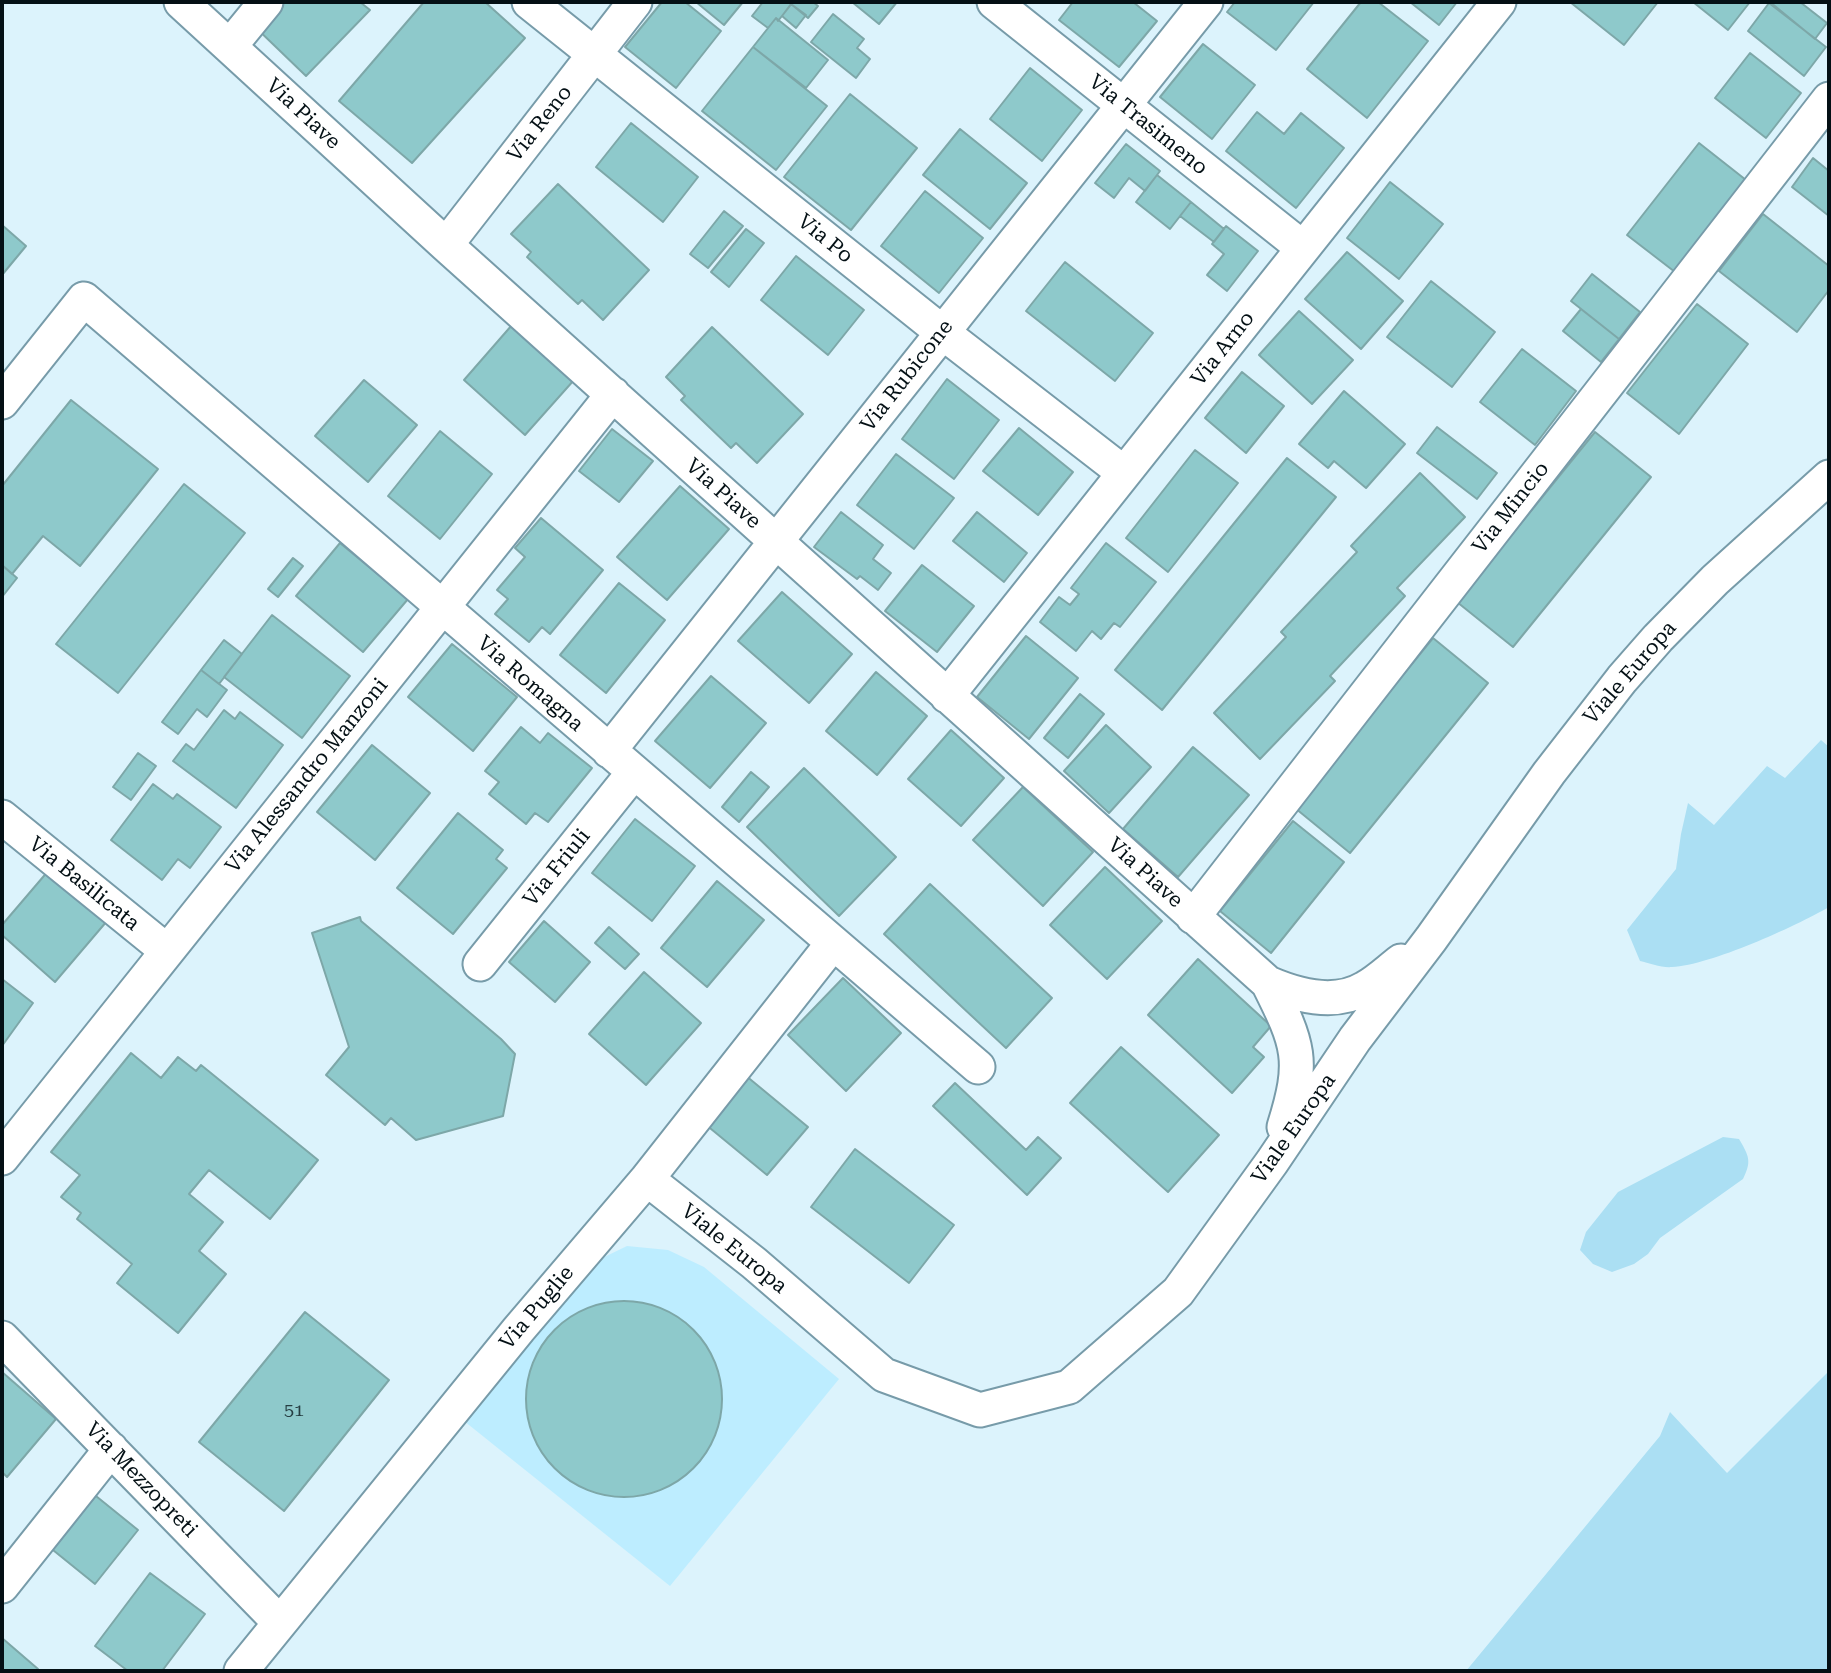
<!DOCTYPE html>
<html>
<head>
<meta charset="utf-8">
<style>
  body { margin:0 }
  #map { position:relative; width:1831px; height:1673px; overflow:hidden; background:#dcf3fc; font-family:"Roboto Serif",serif }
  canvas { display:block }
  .frame { position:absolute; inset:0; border:4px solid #041015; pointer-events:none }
</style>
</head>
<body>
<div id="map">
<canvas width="1831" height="1673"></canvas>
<div class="frame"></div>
</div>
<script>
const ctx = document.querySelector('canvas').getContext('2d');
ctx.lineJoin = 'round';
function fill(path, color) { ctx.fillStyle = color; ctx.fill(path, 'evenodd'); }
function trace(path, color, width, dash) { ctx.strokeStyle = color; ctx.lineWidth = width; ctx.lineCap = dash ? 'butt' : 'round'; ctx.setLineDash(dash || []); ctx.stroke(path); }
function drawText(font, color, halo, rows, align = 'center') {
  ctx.font = font + ' "Roboto Serif",serif'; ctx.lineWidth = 5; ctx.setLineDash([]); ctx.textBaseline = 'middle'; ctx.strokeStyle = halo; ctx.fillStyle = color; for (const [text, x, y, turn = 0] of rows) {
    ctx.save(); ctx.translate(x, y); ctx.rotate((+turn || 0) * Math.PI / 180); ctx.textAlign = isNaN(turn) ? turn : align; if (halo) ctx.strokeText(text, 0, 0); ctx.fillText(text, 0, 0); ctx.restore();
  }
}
const built = new Path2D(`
  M627 1246 668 1250 704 1267 839 1379 670 1586 464 1421 594 1262Z`);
const green = new Path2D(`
  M1821 740 1829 747V907C1794 927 1711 965 1672 967 1662 968 1649 963 1640 961L1627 930 1676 869 1681 834 1688 803 1714 825 1767 766 1785 778Z
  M1723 1137 1739 1139C1749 1156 1752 1161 1743 1179L1660 1238 1648 1254 1634 1264 1612 1272 1593 1264 1580 1250 1586 1232 1618 1192Z
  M1829 1371V1671H1466L1660 1436 1670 1412 1727 1473Z`);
const building = new Path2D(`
  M266 2H360L370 10 306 76 250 22Z
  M424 2H485L525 38 412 163 339 101Z
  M662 2H685L721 31 676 88 625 47Z
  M696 2H743L724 25Z
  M763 2H793L778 21 776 18 768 28 752 16Z
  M793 2H813L818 6 808 18 791 4Z
  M852 2H897L879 24Z
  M1073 2H1133L1157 21 1119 67 1059 20Z
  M1235 2H1314L1276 50 1227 12Z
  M1361 2H1378L1428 41 1367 118 1307 69Z
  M1410 2H1457L1439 25Z
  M1570 2H1658L1624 45Z
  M1693 2H1750L1728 30Z
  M1770 2H1800L1827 23 1815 39Z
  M1769 3 1826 47 1804 76 1748 31Z
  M791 4 806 15 796 28 782 16Z
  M833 14 864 39 857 48 870 59 856 78 811 42Z
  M776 18 828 60 806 88 753 47Z
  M1203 44 1255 85 1212 139 1160 97Z
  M753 47 827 106 776 170 702 111Z
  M1750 53 1801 93 1766 138 1715 98Z
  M1030 68 1082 110 1042 161 990 119Z
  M850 94 917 148 851 230 784 177Z
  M1257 112 1284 134 1301 113 1344 148 1296 208 1226 151Z
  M631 123 698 177 663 222 596 167Z
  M960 129 1027 183 990 229 923 175Z
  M1699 143 1746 180 1675 272 1627 235Z
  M1126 144 1160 171 1145 191 1129 178 1114 198 1095 183Z
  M1813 158 1829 171V216L1792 187Z
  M1157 175 1191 202 1170 229 1136 202Z
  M1390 182 1443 224 1399 279 1347 238Z
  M558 184 649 270 603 320 582 300 578 304 527 257 531 252 511 234Z
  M925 191 983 238 939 293 881 246Z
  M1191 202 1224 229 1214 242 1180 216Z
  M724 211 743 226 708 268 690 254Z
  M1763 214 1829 266V290L1797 332 1719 271Z
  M2 225 26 246 2 275Z
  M1226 226 1258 251 1227 291 1207 275 1224 254 1212 244Z
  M746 229 764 243 729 287 711 272Z
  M1347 252 1403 301 1361 349 1305 299Z
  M796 256 864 310 828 355 761 300Z
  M1065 262 1153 333 1115 381 1026 311Z
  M1592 274 1640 312 1619 339 1571 301Z
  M1431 281 1495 332 1452 387 1387 337Z
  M1697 304 1748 344 1679 434 1627 393Z
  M1581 309 1619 339 1601 362 1563 331Z
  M1299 311 1353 360 1312 404 1259 355Z
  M512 325 574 380 525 435 464 380Z
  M712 327 803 414 757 463 736 443 731 448 681 400 685 396 666 377Z
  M1522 349 1576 391 1535 445 1480 402Z
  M1242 372 1284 406 1246 453 1205 418Z
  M947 379 999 420 954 479 902 439Z
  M364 380 417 425 368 482 315 436Z
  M1344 391 1405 444 1366 488 1334 461 1328 468 1299 444Z
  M71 400 158 469 80 566 43 536 12 574 2 565V486Z
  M1437 427 1497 473 1477 499 1417 453Z
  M1019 428 1073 472 1038 515 983 471Z
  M612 429 653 461 619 502 579 471Z
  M440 431 492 474 440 539 388 496Z
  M1595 432 1651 477 1513 647 1457 602Z
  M1195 450 1238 483 1168 572 1126 538Z
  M896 454 954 498 914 549 857 505Z
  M1287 458 1336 497 1162 710 1115 670Z
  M1420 473 1465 517 1397 588 1405 596 1330 676 1335 681 1260 759 1214 713 1286 637 1281 632 1357 552 1351 546Z
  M184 484 245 533 118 693 56 644Z
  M680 486 729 529 667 600 617 557Z
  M841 512 883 545 873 559 891 573 878 590 860 576 857 579 814 547Z
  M977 512 1027 553 1004 582 953 541Z
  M541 518 603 570 550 634 542 627 529 642 495 614 508 599 497 590 525 557 515 548Z
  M340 543 408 599 363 652 296 596Z
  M1106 543 1156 582 1120 627 1114 623 1101 639 1092 631 1076 651 1040 622 1059 597 1070 605 1079 594 1071 588Z
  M293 558 303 566 278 597 268 589Z
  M2 565 17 578 2 597Z
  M922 565 974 606 937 652 885 611Z
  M619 583 665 620 606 693 560 655Z
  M782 592 852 654 809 703 738 641Z
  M272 615 350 676 302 738 224 677Z
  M1026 636 1078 678 1029 739 977 697Z
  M1433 638 1488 683 1350 853 1295 808Z
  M224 640 242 654 219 684 201 670Z
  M452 644 517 697 473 751 408 697Z
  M201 670 227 690 207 717 197 709 178 734 162 722Z
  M876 672 927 716 877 775 826 731Z
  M711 676 766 723 710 788 655 741Z
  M1080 694 1104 714 1068 758 1044 738Z
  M224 710 235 719 240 712 283 745 236 808 173 761 186 744 194 750Z
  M1106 725 1151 767 1109 813 1064 771Z
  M521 727 540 743 548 733 592 768 548 822 535 813 526 824 489 794 499 782 485 771Z
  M951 730 1004 778 961 826 908 779Z
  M372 745 430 793 375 860 317 812Z
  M1193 747 1249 795 1178 877 1123 829Z
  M138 753 156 766 131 800 113 787Z
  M804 768 896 857 839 916 747 827Z
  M751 772 769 787 739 822 722 807Z
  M153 784 173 799 177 794 221 827 190 868 178 859 162 880 111 840Z
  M1023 787 1093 852 1043 906 973 840Z
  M458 813 503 850 496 859 507 868 453 934 397 888Z
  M635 819 695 866 652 921 592 873Z
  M1293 821 1344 862 1271 953 1220 911Z
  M1105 867 1162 921 1107 979 1050 925Z
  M49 870 107 921 55 982 2 935V925Z
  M717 881 764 920 707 987 661 948Z
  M930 884 1052 998 1006 1048 884 934Z
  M360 917 361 921 501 1039 515 1054 503 1116 416 1140 391 1118 385 1125 326 1075 349 1047 312 933Z
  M544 921 590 962 555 1002 509 962Z
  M609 927 639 954 625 969 595 943Z
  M1198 959 1271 1026 1253 1047 1264 1057 1232 1093 1148 1015Z
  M644 972 701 1023 646 1085 589 1034Z
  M843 978 901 1033 846 1091 788 1035Z
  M2 979 33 1003 2 1046Z
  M1121 1047 1219 1135 1168 1192 1070 1103Z
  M131 1053 161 1078 178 1057 196 1071 201 1065 318 1160 270 1219 209 1170 189 1194 223 1222 199 1251 226 1274 178 1333 117 1283 132 1264 77 1219 81 1213 61 1197 80 1175 51 1152Z
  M745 1075 808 1127 767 1175 705 1124Z
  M955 1083 1026 1150 1038 1137 1061 1158 1027 1195 933 1106Z
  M855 1149 954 1225 909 1283 811 1207Z
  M526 1399a98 98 0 1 1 196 0a98 98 0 1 1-196 0Z
  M305 1312 389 1380 284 1511 199 1442Z
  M2 1372 56 1419 7 1477 2 1472Z
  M91 1492 138 1530 95 1584 48 1546Z
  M150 1573 205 1614 162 1671H128L95 1646Z
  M2 1638 38 1669 36 1671H2Z`);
const minor = new Path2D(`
  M181 2 446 245 1268 983C1298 996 1335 1006 1365 988 1378 981 1389 970 1401 961
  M529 2 942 332 1124 473
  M994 2 1303 248
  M230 46 266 2
  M446 245 635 2
  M2 402 84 299 978 1067
  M947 696 1499 2
  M609 751 1206 2
  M2 817 167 951
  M1193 917 1829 99
  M480 964 634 772
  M1268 983C1299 1045 1305 1060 1284 1127
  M2 1158 613 394
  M647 1179 754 1263 884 1375 980 1410 1069 1387 1178 1292 1272 1162 1355 1039 1431 939 1549 773 1622 679 1658 638 1715 580 1829 477
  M2 1338 280 1623
  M2 1586 111 1449
  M241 1671 519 1329 647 1179 833 943`);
const numberNames = [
  ["51",294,1411]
];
const streetNames = [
  ["Via Piave",303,114,43],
  ["Via Reno",540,124,-52],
  ["Via Trasimeno",1148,125,39],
  ["Via Po",825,239,39],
  ["Via Arno",1223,349,-52],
  ["Via Rubicone",907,376,-52],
  ["Via Piave",723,494,42],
  ["Via Mincio",1511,508,-52],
  ["Viale Europa",1630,673,-49],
  ["Via Romagna",530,684,41],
  ["Via Alessandro Manzoni",307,776,-51],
  ["Via Friuli",557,868,-51],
  ["Via Piave",1145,873,42],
  ["Via Basilicata",84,884,39],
  ["Viale Europa",1294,1129,-55],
  ["Viale Europa",734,1249,39],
  ["Via Puglie",537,1308,-50],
  ["Via Mezzopreti",141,1480,46]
];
fill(built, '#bdedff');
fill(green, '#abdff3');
fill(building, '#8ec9cb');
trace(building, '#7da7a8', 2);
trace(minor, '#779ba9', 37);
trace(minor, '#fff', 33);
drawText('18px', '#263e42', null, numberNames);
drawText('21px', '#041015', '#fff', streetNames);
</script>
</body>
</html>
